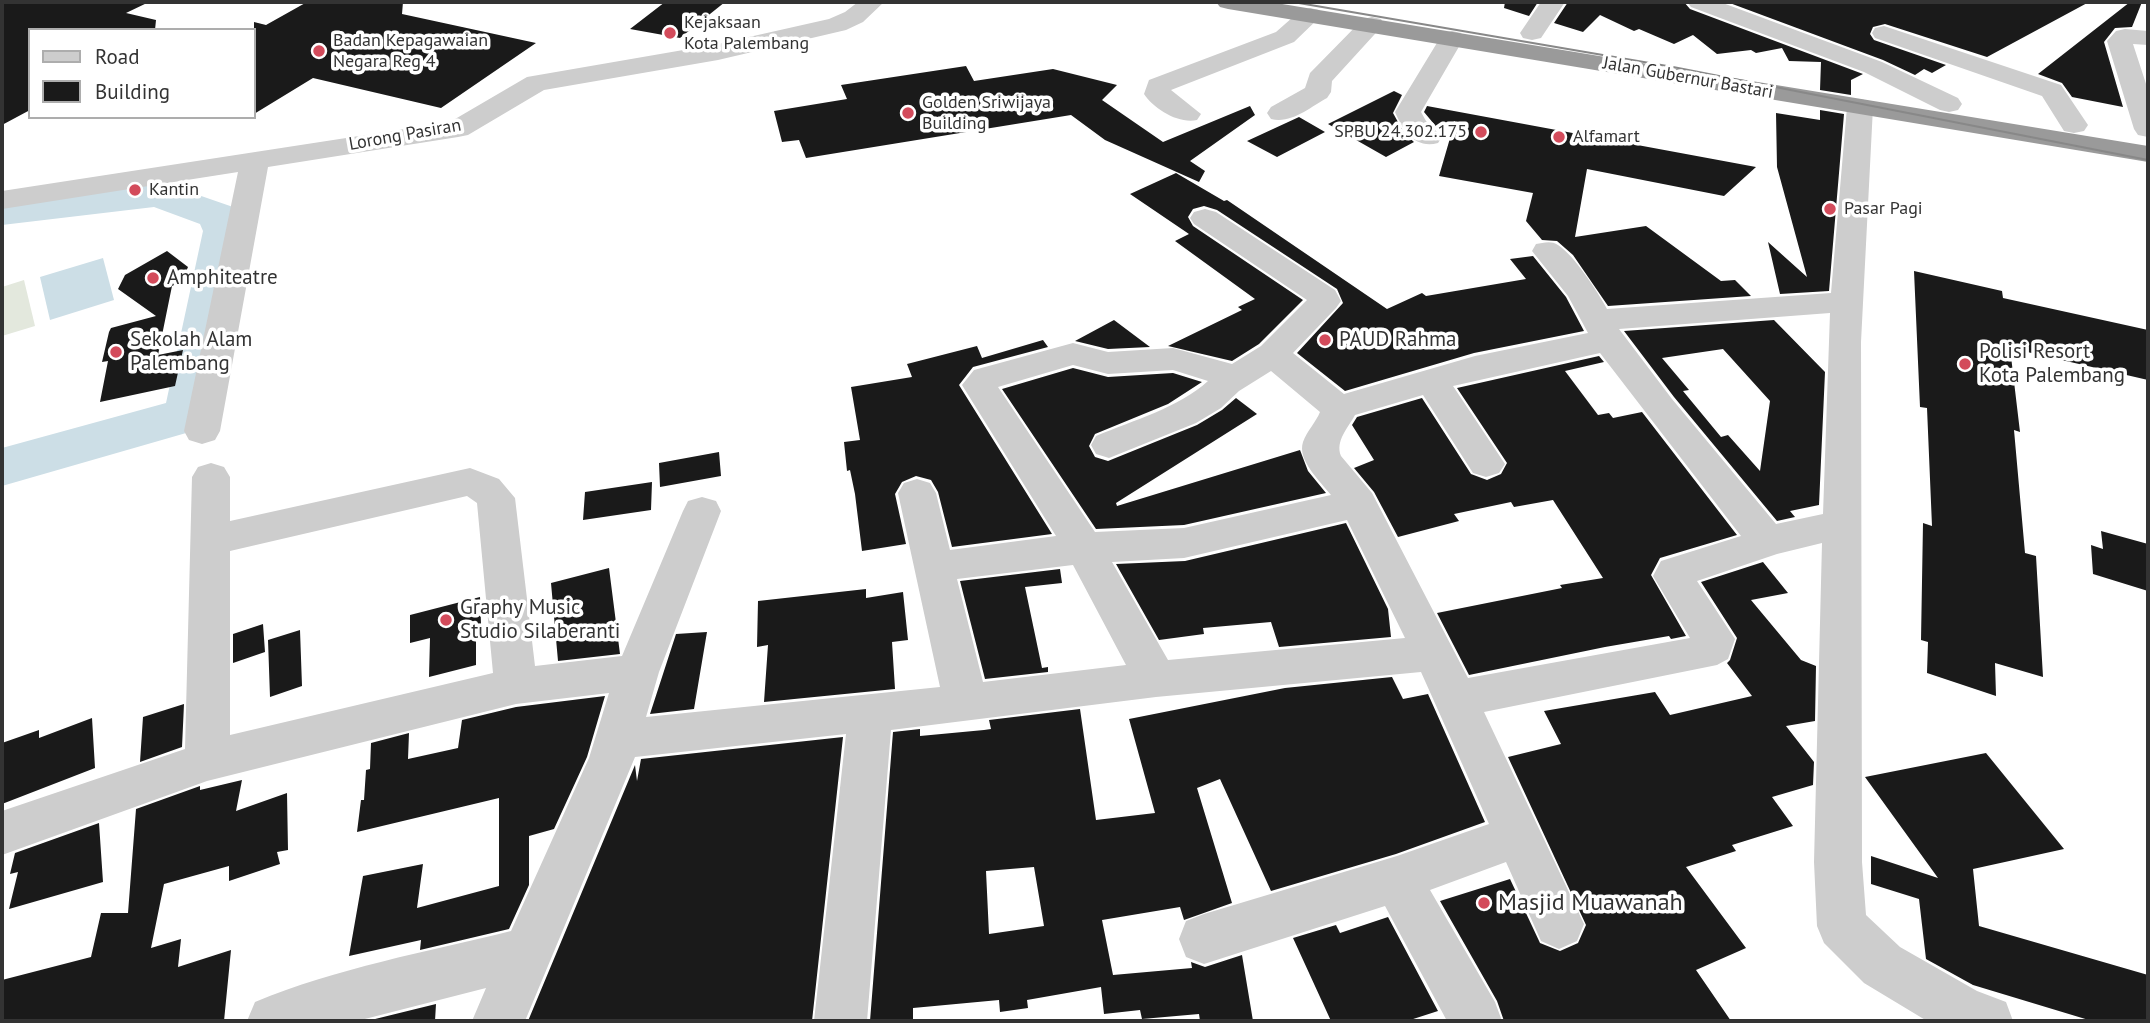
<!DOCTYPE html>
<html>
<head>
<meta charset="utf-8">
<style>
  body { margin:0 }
  #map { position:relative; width:2150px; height:1023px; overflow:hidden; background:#fff; font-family:"PT Sans",sans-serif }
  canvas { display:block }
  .frame { position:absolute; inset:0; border:4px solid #333; pointer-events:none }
  .legend { position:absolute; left:28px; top:28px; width:228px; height:91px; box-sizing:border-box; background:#fff; border:2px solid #adadad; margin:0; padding:9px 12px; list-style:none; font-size:21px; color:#333 }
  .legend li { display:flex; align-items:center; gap:14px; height:35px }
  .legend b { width:35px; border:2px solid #adadad }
</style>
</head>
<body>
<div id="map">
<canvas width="2150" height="1023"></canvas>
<div class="frame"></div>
<ul class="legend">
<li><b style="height:9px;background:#cdcdcd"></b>Road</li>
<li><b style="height:19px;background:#1a1a1a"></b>Building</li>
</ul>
</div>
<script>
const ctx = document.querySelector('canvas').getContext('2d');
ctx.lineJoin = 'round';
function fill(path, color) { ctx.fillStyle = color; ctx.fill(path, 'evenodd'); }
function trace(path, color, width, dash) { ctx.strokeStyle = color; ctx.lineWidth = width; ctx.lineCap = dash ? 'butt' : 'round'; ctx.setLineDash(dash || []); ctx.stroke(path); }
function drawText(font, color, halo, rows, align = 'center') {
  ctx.font = font + ' "PT Sans",sans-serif'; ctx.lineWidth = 7; ctx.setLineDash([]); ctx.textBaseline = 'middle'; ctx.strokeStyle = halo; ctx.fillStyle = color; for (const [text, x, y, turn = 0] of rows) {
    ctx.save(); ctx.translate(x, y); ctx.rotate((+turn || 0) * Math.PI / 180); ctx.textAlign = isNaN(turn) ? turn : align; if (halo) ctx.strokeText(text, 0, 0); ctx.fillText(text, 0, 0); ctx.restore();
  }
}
const green = new Path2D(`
  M24 280 35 326 2 336V287Z`);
const water = new Path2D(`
  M103 258 114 300 50 320 40 277Z`);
const river = new Path2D(`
  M158 181 233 207 247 231 215 414 207 427 2 486V448L166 403 203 231 200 224 154 207 2 225V199Z`);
const building = new Path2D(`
  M2 2H149L126 13 156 20 155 30H30V110L2 125Z
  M307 2H403L402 14 536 43 441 108 313 78 254 114V22L266 25Z
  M665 2H725L680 38 630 29Z
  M1505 2H1538L1529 16 1504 8Z
  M1568 2H1684L1690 9 1863 74 1851 80V95L1820 90 1821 62 1789 61 1782 48 1756 53 1751 50 1717 54 1693 35 1674 44 1639 29 1634 31 1600 15 1583 32 1554 23Z
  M1727 2H2089L1987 57 1885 24 1873 27 1870 34 1874 40 1946 65 1932 73 1924 69 1915 75 1883 60Z
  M2130 2H2142L2132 27 2115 28 2104 42 2123 107 2072 97 2062 83 2038 74Z
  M966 66 974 81 1053 69 1117 85 1102 100 1163 142 1250 106 1255 115 1190 161 1205 171 1199 182 1105 140 1071 115 806 158 799 140 782 142 774 111 847 99 841 85Z
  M1394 91 1402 95 1393 113 1404 133 1414 142 1386 157 1328 124Z
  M1427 106 1756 167 1724 196 1587 169 1575 237 1646 226 1721 281 1735 280 1751 296 1608 306 1573 255 1557 241 1542 240 1526 221 1533 193 1439 176 1455 121 1439 130 1424 112Z
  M1820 110 1844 114 1829 291 1780 294 1768 242 1807 277 1777 167 1776 113 1820 120Z
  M1299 117 1325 132 1277 157 1247 141Z
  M1176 173 1224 201 1227 200 1387 309 1422 293 1426 296 1526 279 1510 259 1533 256 1566 297 1584 331 1474 353 1345 391 1297 353 1343 303 1337 289 1217 210 1204 206 1193 209 1188 217 1193 226 1303 300 1259 344 1232 361 1168 346 1242 310 1238 307 1255 299 1175 241 1189 234 1130 194Z
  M167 251 188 267 182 281 172 286 158 355 183 350 175 386 100 402 108 361 102 362 109 332 111 328 156 316 118 289 125 275Z
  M1914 271 2002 291 2003 298 2148 330V380L2010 348 2020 432 2014 430 2025 553 2036 556 2043 677 1995 663 1996 696 1927 673 1928 642 1921 640 1923 523 1932 526 1927 408 1920 407Z
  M1114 320 1150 347 1108 349 1075 341Z
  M1774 320 1825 372 1819 505 1790 511 1795 517 1777 521 1674 397 1624 331ZM1723 349 1770 401 1760 471 1728 435 1721 437 1683 391 1689 390 1662 358Z
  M1043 340 1048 347 973 367 959 385 1052 534 952 547 938 492 931 480 916 476 902 482 895 494 906 544 862 551 855 494 850 470 847 471 844 442 860 440 851 387 912 377 907 364 977 346 982 358Z
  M1599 356 1604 362 1565 371 1598 415 1609 413 1613 418 1642 412 1737 535 1660 558 1651 575 1686 636 1671 639 1669 636 1605 647 1469 675 1437 613 1562 588 1560 585 1603 578 1553 500 1514 507 1511 502 1454 514 1459 521 1398 537 1374 492 1354 468 1374 460 1352 425 1357 417 1422 398 1471 474 1487 480 1501 474 1507 463 1457 388Z
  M1073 368 1108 377 1173 373 1202 382 1168 404 1095 434 1089 446 1095 457 1108 461 1197 425 1222 410 1236 398 1257 414 1116 503 1117 506 1300 450 1308 471 1326 493 1184 525 1096 529 1002 389Z
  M719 452 721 476 660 487 659 463Z
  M652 482 651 510 583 520 585 492Z
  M1346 523 1388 609 1391 637 1279 647 1271 622 1203 628 1204 634 1159 640 1116 564 1185 561Z
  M2101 531 2148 544V591L2093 574 2091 545 2103 549Z
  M1763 562 1788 593 1751 600 1801 660 1816 666 1815 721 1786 726 1814 762 1813 785 1772 797 1793 826 1732 845 1736 851 1686 867 1746 948 1696 970 1731 1021H1504L1497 1001 1440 901 1510 879 1540 943 1560 951 1578 943 1586 925 1508 757 1561 744 1544 711 1655 692 1670 715 1752 696 1727 663 1730 660 1737 638 1701 582Z
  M609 568 620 654 558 661 551 583Z
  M1060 569 1062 583 1025 587 1042 668 1048 667V672L985 679 960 581Z
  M866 589V598L903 592 908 640 892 642 895 689 764 702 768 645 757 647 758 601Z
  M480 597 481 624 476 626V665L429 677 430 638 410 643V615Z
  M263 624 265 652 233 663V634Z
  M300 630 302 686 270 697 268 640Z
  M707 632 694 709 650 714 676 634Z
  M1392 677 1403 699 1428 694 1485 822 1396 854 1271 891 1220 779 1197 788 1232 903 1184 920 1180 907 1102 920 1113 975 1192 968 1191 962 1205 967 1242 955 1253 1021H1200L1199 1014 1142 1019 1140 1010 1104 1014 1101 987 1027 1000 1028 1008 1000 1012 999 1000 913 1008V1021H870L893 732 920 729V736L984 730 991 729 989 720 1080 709 1096 820 1155 813 1129 719 1285 688ZM1034 867 1044 926 989 934 986 871Z
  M605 696 587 757 554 829 529 836V885L509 929 420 950 421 940 349 956 363 876 423 864 417 908 499 886V798L357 832 361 800H364L366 770 370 769 371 743 409 733 408 759 458 748 462 720 516 707Z
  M184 704 182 747 140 762 143 717Z
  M92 718 95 768 2 804V743L39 730V738Z
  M843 737 812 1021H528L635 765 637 781 641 759Z
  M1986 753 2064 849 1973 869 1979 926 2148 975V1021H2092L1973 985 1926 959 1919 899 1871 884V856L1938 878 1865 777Z
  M242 780 236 811 287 793 288 850 277 852 280 864 229 881V866L164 884 151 948 181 939 178 967 231 950 224 1021H2V980L91 957 101 913H128L136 809 200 786V790Z
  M99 823 103 882 9 909 18 872 10 874 15 853Z
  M1388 917 1438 1011 1407 1021H1331L1293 938 1336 925 1340 933Z
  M436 1004 435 1021H367Z`);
const minor = new Path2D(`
  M858 2H884L863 22 846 30 718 60 544 90 468 135 458 137 268 167 220 431 215 440 202 444 189 440 184 431 238 172 2 209V191L450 122 527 77 718 44 829 19 845 12Z
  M1541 2H1565L1541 38 1532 40 1523 38 1520 33Z
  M1687 2H1720L1882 62 1958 98 1962 104 1958 110 1949 112 1940 110 1864 72 1691 7Z
  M1310 8 1319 10 1322 15 1294 42 1171 90 1201 114 1197 120C1178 124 1154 109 1144 94L1149 80 1276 32 1301 10Z
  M1372 17 1381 19 1384 24 1332 81 1331 92 1327 98C1310 107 1292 124 1271 119L1267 113 1271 107 1305 88 1310 73 1363 19Z
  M1884 26 2061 85 2088 125 2084 131 2074 133 2064 131 2042 96 1875 38 1872 33 1875 28Z
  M2125 29 2148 31V45L2133 44 2148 90V137L2138 135 2134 129 2107 41 2116 31Z
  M1452 31 1461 33 1464 38 1421 112 1426 121 1442 137 1438 143C1415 149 1403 131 1395 112L1443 33Z
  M1860 99 1869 101 1873 107 1861 342 1862 862 1866 915 1900 947 1977 991 2006 1002 2013 1021H1927L1864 983 1824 943 1817 926 1814 862 1822 543 1777 554 1697 581 1735 639 1728 659 1717 665 1484 712 1584 924 1577 941 1559 949 1541 941 1506 862 1430 890 1495 1002 1502 1021H1447L1385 906 1204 964 1186 957 1179 939 1186 921 1204 914 1397 856 1489 824 1421 672 1156 697 891 730 867 1021H814L846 734 635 757 525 1021H472L486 988 357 1021H247L255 1002C337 968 426 952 511 931L589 758 609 693 516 704 207 781 2 855V811L185 749 192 477 198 467 211 463 224 467 230 477V521L470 468 499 479 515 498 535 666 622 656 683 511 688 501 702 497 716 501 721 511 659 672 646 717 940 687 898 493 904 483 917 479 930 483 936 493 950 550 1056 536 962 385 974 370 1073 343 1108 352 1173 348 1232 364 1261 346 1307 300 1194 224 1190 218 1194 212 1205 209 1216 212 1335 290 1341 301 1336 308 1293 353 1344 394 1475 356 1588 333 1568 296 1532 251 1536 244C1543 243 1551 240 1558 245 1574 255 1598 292 1607 309L1831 293 1847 107 1851 101ZM1830 313 1823 514 1776 524 1672 399 1619 329ZM1600 353 1741 536 1661 561 1653 576 1690 638 1468 678 1372 493 1341 456C1335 441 1348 428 1355 415L1423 395 1473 473 1486 477 1499 473 1505 464 1453 386ZM1073 365 1108 374 1173 370 1208 381C1178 408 1134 420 1096 436L1091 445 1096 454 1109 458 1196 423 1221 408 1239 391 1271 371 1320 412C1316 422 1307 431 1303 442 1297 460 1320 481 1331 495L1184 528 1095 532 998 387ZM467 496 477 503 493 673 230 735V551ZM1347 520 1405 638 1168 660 1112 562 1184 558ZM1073 565 1126 665 983 682 957 579Z`);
const highway = new Path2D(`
  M1216 2H1270L2148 146V162L1228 9 1220 7Z`);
const tram = new Path2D(`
  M1293 2 1673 67 2148 160`);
const markers = [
  [670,33,7,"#d34b5b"],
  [319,51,7,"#d34b5b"],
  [908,113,7,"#d34b5b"],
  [1481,132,7,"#d34b5b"],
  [1559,137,7,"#d34b5b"],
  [135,190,7,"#d34b5b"],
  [1830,209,7,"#d34b5b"],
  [153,278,7,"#d34b5b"],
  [1325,340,7,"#d34b5b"],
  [116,352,7,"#d34b5b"],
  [1965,364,7,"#d34b5b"],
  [446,620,7,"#d34b5b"],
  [1484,903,7,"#d34b5b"]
];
const farPoinames = [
  ["Kejaksaan",684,23],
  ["Kota Palembang",684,44],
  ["Badan Kepagawaian",333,41],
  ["Negara Reg 4",333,62],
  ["Golden Sriwijaya",922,103],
  ["Building",922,124],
  ["SPBU 24.302.175",1467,132,"right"],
  ["Alfamart",1573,137],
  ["Kantin",149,190],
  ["Pasar Pagi",1844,209]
];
const farStreetnames = [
  ["Jalan Gubernur Bastari",1688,78,10],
  ["Lorong Pasiran",405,135,-10]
];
const poiNames = [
  ["Amphiteatre",167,278],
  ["Sekolah Alam",130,340],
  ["Palembang",130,364],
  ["PAUD Rahma",1339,340],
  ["Polisi Resort",1979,352],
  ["Kota Palembang",1979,376],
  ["Graphy Music",460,608],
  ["Studio Silaberanti",460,632]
];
const nearPoinames = [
  ["Masjid Muawanah",1498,903]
];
fill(green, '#e3e8dd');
fill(water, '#ccdee6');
fill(river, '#ccdee6');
fill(building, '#1a1a1a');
fill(minor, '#cdcdcd');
fill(highway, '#9a9a9a');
trace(tram, '#888', 2);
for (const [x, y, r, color] of markers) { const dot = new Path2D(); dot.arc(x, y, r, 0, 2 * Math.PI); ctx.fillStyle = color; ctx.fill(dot); trace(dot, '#fff', 2.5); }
drawText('18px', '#333', '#fff', farPoinames, 'left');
drawText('18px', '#333', '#fff', farStreetnames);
drawText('21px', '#333', '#fff', poiNames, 'left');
drawText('24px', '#333', '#fff', nearPoinames, 'left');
</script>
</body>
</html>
